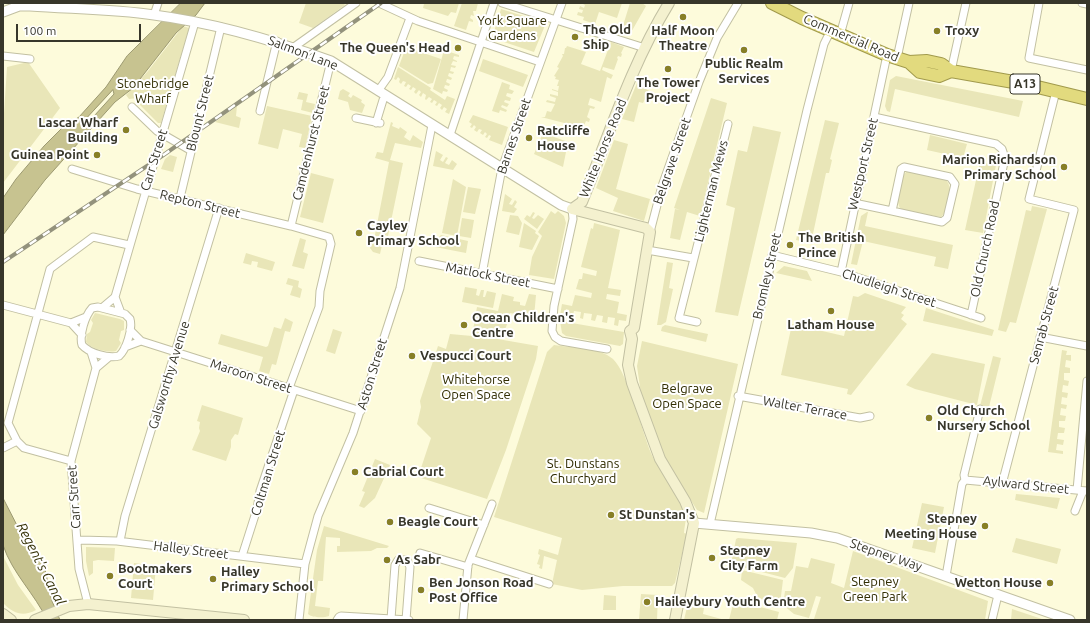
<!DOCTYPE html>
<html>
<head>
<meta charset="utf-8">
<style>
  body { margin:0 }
  #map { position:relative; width:1090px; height:623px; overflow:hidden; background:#fdfbdb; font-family:Ubuntu,sans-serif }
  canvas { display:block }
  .frame { position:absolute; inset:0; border:4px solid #37362a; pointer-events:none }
  .scale { position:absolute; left:16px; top:24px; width:125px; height:18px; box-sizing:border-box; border:2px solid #37362a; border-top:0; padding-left:5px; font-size:12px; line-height:14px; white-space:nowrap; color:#37362a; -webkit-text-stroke:3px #fff; paint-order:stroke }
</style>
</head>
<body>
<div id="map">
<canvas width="1090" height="623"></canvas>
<div class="frame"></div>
<div class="scale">100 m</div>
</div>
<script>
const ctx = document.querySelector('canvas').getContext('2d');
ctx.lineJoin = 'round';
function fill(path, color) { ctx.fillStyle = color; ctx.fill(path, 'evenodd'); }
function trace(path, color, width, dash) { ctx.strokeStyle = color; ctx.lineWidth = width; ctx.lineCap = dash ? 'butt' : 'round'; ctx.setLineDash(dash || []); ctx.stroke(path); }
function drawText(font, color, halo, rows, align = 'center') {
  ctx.font = font + ' Ubuntu,sans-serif'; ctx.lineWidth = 4; ctx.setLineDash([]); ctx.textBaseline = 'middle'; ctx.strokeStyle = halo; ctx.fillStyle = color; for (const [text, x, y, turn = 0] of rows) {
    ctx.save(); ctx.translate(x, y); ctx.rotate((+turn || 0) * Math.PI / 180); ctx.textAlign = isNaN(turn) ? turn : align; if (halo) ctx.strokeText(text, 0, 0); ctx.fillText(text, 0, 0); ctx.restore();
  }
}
const green = new Path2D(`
  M306 3H343L345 5 313 28 299 23Z
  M421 3H459L456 13 451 12 448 16 423 8 424 4Z
  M462 3H478L476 11H473L474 16 471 15 470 18 473 20V22L469 21 466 30 454 26Z
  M581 3H622L617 18 599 12 595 24 583 20 584 17 577 15 578 12 582 13 583 10 579 9 580 6 584 8 585 5Z
  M630 3H642L646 6 629 36 621 32Z
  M501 9 546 23 534 52 492 38Z
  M183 26 189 28 161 123H158L138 103V98L129 99 126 95 148 71Z
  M611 42 624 47 621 53 622 54 621 57 618 56 617 58 618 59 614 70 603 67 602 70 613 75 611 79 607 77 601 102 590 98 588 105 595 107 594 109 590 108 587 117 590 119 589 122 586 121 582 130 588 133V134L571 131 572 125 541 117H545L547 111 551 112 555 104 546 102 547 100 555 102 556 98 550 96V94L558 96V92L552 90V89L558 91 559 86H557L559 80 555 79 556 77 554 76 559 68 557 67 563 56 562 54H564L565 48H566L567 46 586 52 581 64 600 71Z
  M406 47 441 59 433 83 428 84 399 66Z
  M444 50 459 55V57L454 56 453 59 457 61V62L453 61 451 65 456 66 455 68 451 67 450 71 454 72 453 74 449 73 448 76 452 78 451 80 447 79 446 82 450 84 449 86 445 85 444 88 448 90 447 92 443 91 442 94 433 89Z
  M483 59 528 75 523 87 479 71Z
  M28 62 60 108 3 183V129L7 67Z
  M398 67 431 88 430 90 445 100 447 96 455 99 449 114 445 112 447 109 444 107 442 110 440 108 442 105 439 103 437 106 435 105 437 102 434 100 432 103 430 102 432 99 429 97 426 100 425 99 426 95 423 93 421 97 419 95 421 92 419 90 416 94 414 92 416 89 413 87 411 90 409 89 411 86 408 84 406 87 404 86 406 82 403 81 401 84 399 82 400 79 398 77 396 80 394 79Z
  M896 76 1023 101 1019 117 895 89 890 112 887 111 885 106 890 80Z
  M502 82 510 85 509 89 514 91 512 94 507 93 506 96 511 98 510 101 505 100 504 102 509 104 507 107 502 105 501 107 507 110 506 112 500 110 499 113 492 111Z
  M637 83 649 91 643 103 639 102 634 122 622 119Z
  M343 89 350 93 348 96 351 98 353 95 362 100 361 102 365 105 362 113 350 110 348 102 338 99 340 91Z
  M299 92 308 94 306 102 315 104 313 113 301 110 303 100 297 99Z
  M711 98 727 103 700 216 687 212 680 240 670 238 675 209 680 210 674 208Z
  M237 106 236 116 241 118 239 128 215 122Z
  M267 106 312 116 305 148 299 147 302 134 283 129 278 149 258 144Z
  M473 115 508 127 502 145 489 140 491 136 489 135 487 138 485 137 487 134 485 132 483 135 480 133 482 130 479 129 477 132 474 130 476 127 474 125 472 128 470 127 472 124 469 122Z
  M825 120 839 123 830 159 832 160 829 173H826L811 243 796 240Z
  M391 122 393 123 392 126 399 129 400 127 407 132 404 137 410 141 413 135 423 142 421 148 395 143 390 160 403 163 388 236 381 234 379 242 386 244V245H382L380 254 373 252 370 248 372 240H374L389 162 375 158 377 152 383 153Z
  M753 126 781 132 738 316 715 312 735 208 726 205 738 150 747 152Z
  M543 133 568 142 563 167 534 154Z
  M930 135 967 144 963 158 927 150Z
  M614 140 628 144 616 189 650 199 644 221 613 211 618 198 596 188Z
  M436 151 443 155 440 160 443 162 446 157 448 158 445 163 449 165 452 160 457 164 453 170 433 166Z
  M170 155 177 157 173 172 161 169 165 159Z
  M980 162 996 165 983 233 965 230Z
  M908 171 946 180C954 189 950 209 941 217L905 211 900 208C895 199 899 175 908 171Z
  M311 173 334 179 323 223 300 217Z
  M453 179 466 187 457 236 442 233Z
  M468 187 481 189 475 214 463 212Z
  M505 194 512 199 509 204 512 205 515 200 517 202 514 207 517 209 514 213 502 211Z
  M1032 206 1047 209 1016 323 1010 322 1006 332 998 330 1026 210 1031 211Z
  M551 211 555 214 558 211 564 216 566 223 554 279 529 275 532 257 542 236 538 232Z
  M533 212 535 213 532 218 534 219 538 215 544 219 537 229 524 219 527 215 530 217Z
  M867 212H868L865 226 953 245 948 269 934 266 936 257 863 241 857 265 851 264 861 216Z
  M510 215 518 216 522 223 519 235 506 232Z
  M462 218 474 220 471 238 459 236Z
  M524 223 536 231 535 233 539 236 532 250 519 247Z
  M594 223 620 230 608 288 621 290 620 296 607 294 606 299 619 302 617 313 627 315 626 321 619 320 618 326 614 325 615 318 608 317 607 323 602 322 603 316 597 315 595 321 591 320 592 314 584 313 583 319 580 318 581 312 574 311 572 318 568 317 569 310 566 309 564 316 560 315 562 304 572 306 575 295 591 298 592 293 576 289 579 279H582L583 273 596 276 597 271 581 267 591 228 593 229Z
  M441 235 468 241 466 253 435 247 437 239Z
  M300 238 306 240 303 252 308 254 304 269 292 266Z
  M246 253 275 262 272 271 257 267 258 262 252 261 251 265 243 263Z
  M667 262 673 263 669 288 673 289 666 322 661 325H657Z
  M784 266 807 271 812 281 776 273Z
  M288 278 299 281 298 287 302 289 300 298 290 295 293 286 286 284Z
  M465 287 477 289 476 295 479 296 481 290H484L483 297H485L487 291 496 293 493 308 462 302Z
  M865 293 906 307 901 313 904 315 901 319 907 324 851 395 847 394 848 389 781 375 792 324 844 336 853 296 858 297Z
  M502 294 514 297 513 301 520 302V305L525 306 529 294 536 295 534 317 510 313C505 332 507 333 486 332V337L538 346 536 359 506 450 487 499 418 477 431 438 417 424 421 407 420 401 438 346 446 349 450 334 472 336 477 307 498 311Z
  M926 308 994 330 992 336 923 321Z
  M95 313 120 319 124 321V330L121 331 119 340 121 343 116 351C108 353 91 349 86 342L87 334 90 332 93 323 91 320Z
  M285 318 293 322 290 332 285 331 276 365 272 364 269 374 259 371 263 357 218 344 221 334 266 347 268 346 274 327 281 329Z
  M560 321 624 332 623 344 620 346 566 336 562 333Z
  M665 325 708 334 706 342 661 331 662 327Z
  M333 329 342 332 335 354 326 351Z
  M642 341 738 364 704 513 697 510 664 458 641 394 637 366Z
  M554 345C573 348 599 347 613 359 628 373 642 432 651 453 659 472 685 498 686 517 686 522 684 528 684 533L687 534 675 583 672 586H623L582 590 552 584 557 560 544 556 542 569 539 568 540 565 537 564 540 555 538 554 539 549 558 555 562 538 494 517 547 352Z
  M1062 350 1067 351 1066 355H1071V361L1066 360 1065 367 1070 368V373H1064V380L1069 381 1068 386 1063 385 1062 392 1068 393 1067 398 1062 397 1061 404 1067 405 1066 409 1061 408 1060 415 1066 416 1065 421H1059V427L1065 428 1064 433H1058L1057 439 1064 440 1063 445 1057 444 1056 450 1063 451V454L1048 452Z
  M932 353 985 364 977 405 915 389 906 385Z
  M993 356 1001 358 989 407 980 406Z
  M202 405 243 418 238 435 235 434 231 440V447L226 461 192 450 200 431 199 428 200 422 197 421Z
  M375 459 390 465 375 498 364 508 359 506 365 492 362 491Z
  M1016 494 1060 498 1057 509 1015 500Z
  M922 503 944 507 935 553 912 548Z
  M324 526 389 546 387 548H377L371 551 337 552V546H340V538L326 537 323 581H318L315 606 330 608 329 616C324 618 312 618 308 614L317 550Z
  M738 538 797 543 793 568 785 578 731 564 736 539Z
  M1016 538 1061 549 1057 564 1012 552Z
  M86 547 115 548 114 561 98 560 93 561V573L89 576 86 561Z
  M853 551 988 601 985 620H817L814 619 821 597 816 596 809 618 794 614 783 605 785 591H791L796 566 808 568 811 558 835 564 831 583 844 588Z
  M3 556 18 585 36 610C23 617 14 614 3 603Z
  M134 563 156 566 153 600 131 598Z
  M742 570 783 580 780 604 758 598 753 588 741 580Z
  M641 594 658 595 657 620H639Z
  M604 595 616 596V610H603Z
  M734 600 779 612 777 620H729Z
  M687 607 704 608 703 614 725 620H684Z
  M1012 609 1045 620H1011Z`);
const water = new Path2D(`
  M181 3H205L196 15 176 33 133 88 115 102 45 180 3 235V198L16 179 44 146 63 127 79 117 106 87 127 56ZM113 90 114 94 85 126H81L84 121Z
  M3 498 24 539 31 544 44 565 52 601 60 620H47C35 594 12 573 3 545 0 533 3 511 3 498Z`);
const minor = new Path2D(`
  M379 3 418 21 540 62
  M502 3 645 48
  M1039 3 1029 58 1087 70
  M1082 3 1087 4
  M154 15 158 3
  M840 35 849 3
  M294 47 356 3
  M3 56 30 59
  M897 58 909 3
  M951 71 966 3
  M378 91 388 77 410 18
  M132 107 157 131 190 150
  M260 111 277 41
  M874 117 996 144 1002 149 1005 158 971 315
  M356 118 380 123
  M376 123 383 100 386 96
  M450 135 494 3
  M904 167 950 177 955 184 947 218 942 222 892 211 901 169Z
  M72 169 137 189 291 226 329 237 331 244 320 291 319 307 289 388
  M180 198 221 27
  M854 203 892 211
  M572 209 573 219 554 306 552 331 555 337 561 341 607 349
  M291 226 331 61
  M650 232 662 186 699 82 717 38 738 3
  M647 250 693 258
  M772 255 841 272 981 318
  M419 261 558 289
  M841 272 887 55
  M482 274 502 168 562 3
  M3 305 71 323 82 335
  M98 307 125 314 130 319C133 329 126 350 119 356 108 359 89 353 82 345 79 335 85 316 92 308Z
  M102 308 115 297
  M121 313 115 297 195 22
  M697 322 679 318 728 124
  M71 323 86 317
  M130 330 141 341 361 411
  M1040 337 1087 346
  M125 347 141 341
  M91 352 96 368
  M738 396 860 418 870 416
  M3 448 17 441
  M71 461 24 448 17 441 8 423 50 269 93 237 129 245
  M965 480 1087 491
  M965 480 964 475 980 409
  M1002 484 1074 210 1029 199 1056 91
  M1077 490 1087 381
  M429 508 484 525
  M1075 511 1083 491
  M710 524 807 110 824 44 831 30
  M120 541 125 516 219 208
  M78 542 80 540 117 541 305 564
  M420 553 468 567
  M242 556 257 509 260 491 294 390
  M471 559 549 584
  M946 576 962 484 965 480
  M88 604 79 569 71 461 96 368 109 357
  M391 619 395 565 398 560H407L410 567 406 620
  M299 620 305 564 318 516 353 433 400 288 432 125
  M337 620 339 617 341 616 409 620
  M463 620 468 565 492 504
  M992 620 998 595`);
const tertiary = new Path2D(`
  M3 12 19 6H30C71 9 113 9 154 15 215 23 273 40 331 61L561 205 572 209
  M694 523 811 533 837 538 1070 620`);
const secondary = new Path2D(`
  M572 209 646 228 650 232 634 328 630 331 632 339 628 365 632 383 660 459 685 501 694 523 675 620
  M572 209 582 202C609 135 631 65 669 3
  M3 614 11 620
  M35 620 69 606 88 604 244 620`);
const trunk = new Path2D(`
  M772 3 802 18 887 55 909 62 920 72 939 76 951 71
  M909 62 927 61 941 64 951 71 1025 84 1087 99`);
const rail = new Path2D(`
  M3 262 162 156 381 3`);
const markers = [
  [683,17,4,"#877f27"],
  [937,31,4,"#877f27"],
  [575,37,4,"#877f27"],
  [458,48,4,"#877f27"],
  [744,50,4,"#877f27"],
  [668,69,4,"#877f27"],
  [126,130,4,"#877f27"],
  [529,138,4,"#877f27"],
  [97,155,4,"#877f27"],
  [1064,167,4,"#877f27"],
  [359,233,4,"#877f27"],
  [790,245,4,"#877f27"],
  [831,311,4,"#877f27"],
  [464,325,4,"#877f27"],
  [412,356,4,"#877f27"],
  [929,418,4,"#877f27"],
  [355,472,4,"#877f27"],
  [611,515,4,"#877f27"],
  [390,522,4,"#877f27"],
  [985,526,4,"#877f27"],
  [712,558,4,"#877f27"],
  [387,560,4,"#877f27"],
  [110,576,4,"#877f27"],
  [213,579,4,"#877f27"],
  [1050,583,4,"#877f27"],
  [421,590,4,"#877f27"],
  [647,602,4,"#877f27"]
];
const shields = [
  [1025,84,30]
];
const shieldNames = [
  ["A13",1025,84]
];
const parkNames = [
  ["York Square",512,21],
  ["Gardens",512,36],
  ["Stonebridge",153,84],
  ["Wharf",153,99],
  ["Whitehorse",476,380],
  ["Open Space",476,395],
  ["Belgrave",687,389],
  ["Open Space",687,404],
  ["St. Dunstans",583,464],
  ["Churchyard",583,479],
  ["Stepney",875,582],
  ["Green Park",875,597]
];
const poiNames = [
  ["The Old",583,30],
  ["Ship",583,45],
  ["Half Moon",683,31,"center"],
  ["Theatre",683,46,"center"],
  ["Troxy",945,31],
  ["The Queen's Head",450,48,"right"],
  ["Public Realm",744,64,"center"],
  ["Services",744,79,"center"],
  ["The Tower",668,83,"center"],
  ["Project",668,98,"center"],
  ["Lascar Wharf",118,123,"right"],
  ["Building",118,138,"right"],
  ["Ratcliffe",537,131],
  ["House",537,146],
  ["Guinea Point",89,155,"right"],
  ["Marion Richardson",1056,160,"right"],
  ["Primary School",1056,175,"right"],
  ["Cayley",367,226],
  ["Primary School",367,241],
  ["The British",798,238],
  ["Prince",798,253],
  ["Ocean Children's",472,318],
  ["Centre",472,333],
  ["Latham House",831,325,"center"],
  ["Vespucci Court",420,356],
  ["Old Church",937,411],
  ["Nursery School",937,426],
  ["Cabrial Court",363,472],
  ["St Dunstan's",619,515],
  ["Stepney",977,519,"right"],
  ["Meeting House",977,534,"right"],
  ["Beagle Court",398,522],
  ["Stepney",720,551],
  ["City Farm",720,566],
  ["As Sabr",395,560],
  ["Bootmakers",118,569],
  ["Court",118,584],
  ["Halley",221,572],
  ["Primary School",221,587],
  ["Ben Jonson Road",429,583],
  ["Post Office",429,598],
  ["Wetton House",1042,583,"right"],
  ["Haileybury Youth Centre",655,602]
];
const streetNames = [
  ["Commercial Road",851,38,23],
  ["Salmon Lane",303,53,21],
  ["Blount Street",200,113,-76],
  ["Barnes Street",514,136,-71],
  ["Camdenhurst Street",311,143,-76],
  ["White Horse Road",603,148,-68],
  ["Carr Street",154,160,-73],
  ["Belgrave Street",672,161,-71],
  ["Westport Street",863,164,-77],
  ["Lighterman Mews",711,191,-76],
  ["Repton Street",200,204,14],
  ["Old Church Road",985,249,-78],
  ["Matlock Street",488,275,11],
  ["Bromley Street",767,276,-77],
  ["Chudleigh Street",889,288,18],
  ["Senrab Street",1044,325,-75],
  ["Aston Street",372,374,-73],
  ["Galsworthy Avenue",169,375,-73],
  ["Maroon Street",251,376,18],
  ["Walter Terrace",805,408,10],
  ["Coltman Street",268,473,-73],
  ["Aylward Street",1026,485,6],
  ["Carr Street",74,497,-94],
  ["Halley Street",191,550,7],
  ["Stepney Way",886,555,19]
];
const waterNames = [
  ["Regent's Canal",41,564,63]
];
fill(green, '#e9e6b8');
fill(water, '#c7c390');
trace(water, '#9c9971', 1);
trace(minor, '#c2c0a2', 9);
trace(tertiary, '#c2c0a2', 11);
trace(secondary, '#c2c0a2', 12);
trace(trunk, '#a19a4c', 14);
trace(minor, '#fff', 7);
trace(tertiary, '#fff', 9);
trace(secondary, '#f4f1cf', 10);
trace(trunk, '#e2da7e', 12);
trace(rail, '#93927c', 4);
trace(rail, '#fff', 2.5, [8]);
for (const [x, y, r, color] of markers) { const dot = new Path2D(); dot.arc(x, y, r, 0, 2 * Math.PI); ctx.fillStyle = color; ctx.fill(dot); trace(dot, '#fff', 1.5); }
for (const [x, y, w] of shields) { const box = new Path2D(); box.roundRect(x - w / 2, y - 10, w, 20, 3); ctx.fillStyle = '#fff'; ctx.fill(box); trace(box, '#37362a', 1); }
drawText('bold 12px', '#37362a', null, shieldNames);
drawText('13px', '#312d02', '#fff', parkNames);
drawText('bold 13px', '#37362a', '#fff', poiNames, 'left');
drawText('13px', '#37362a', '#fff', streetNames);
drawText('italic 14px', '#38340a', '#fff', waterNames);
</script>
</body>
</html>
